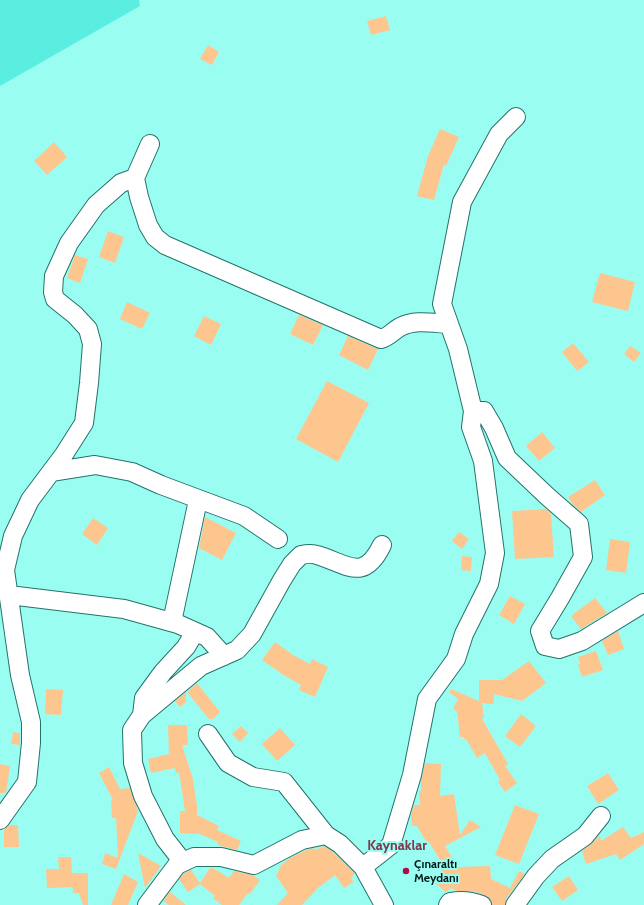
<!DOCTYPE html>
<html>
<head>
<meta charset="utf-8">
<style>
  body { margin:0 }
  canvas { display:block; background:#9afdf1 }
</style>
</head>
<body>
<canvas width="644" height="905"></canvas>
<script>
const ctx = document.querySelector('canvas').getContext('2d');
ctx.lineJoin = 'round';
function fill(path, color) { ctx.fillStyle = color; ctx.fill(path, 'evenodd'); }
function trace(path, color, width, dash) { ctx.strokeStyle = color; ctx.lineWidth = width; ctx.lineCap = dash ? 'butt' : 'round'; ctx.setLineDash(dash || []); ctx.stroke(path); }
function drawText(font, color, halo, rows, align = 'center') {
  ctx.font = font + ' Cabin,sans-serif'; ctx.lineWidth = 4; ctx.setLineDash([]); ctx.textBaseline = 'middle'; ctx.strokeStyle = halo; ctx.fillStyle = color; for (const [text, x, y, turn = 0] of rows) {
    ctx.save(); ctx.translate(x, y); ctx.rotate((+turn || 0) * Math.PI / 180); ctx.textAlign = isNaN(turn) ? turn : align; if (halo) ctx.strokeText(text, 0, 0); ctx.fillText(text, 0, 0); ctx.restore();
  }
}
const green = new Path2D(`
  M0 0H139L140 6 0 86Z`);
const building = new Path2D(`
  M386 16 390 30 371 35 367 21Z
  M208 45 219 52 212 65 200 59Z
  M440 129 459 137 446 166 444 164 434 200 417 196 428 156Z
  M54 142 67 157 47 175 34 161Z
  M108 231 124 237 115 263 99 257Z
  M75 255 88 259 80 283 67 278Z
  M600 273 635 282 628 311 592 302Z
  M127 302 150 313 142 329 120 319Z
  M299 315 323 325 313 345 290 334Z
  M204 316 221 324 211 345 194 336Z
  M348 336 378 349 368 370 339 355Z
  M573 343 589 362 577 371 562 352Z
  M630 346 641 353 634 362 624 354Z
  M327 381 369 403 338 462 296 439Z
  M542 432 555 448 539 461 526 446Z
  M595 480 605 495 581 512 573 505 568 497Z
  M546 509 551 514 554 557 515 559 512 511Z
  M205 517 236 533 222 560 199 548Z
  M93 518 108 528 97 545 82 534Z
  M459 532 469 539 462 549 452 541Z
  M610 539 630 542 626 573 606 570Z
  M462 556 472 557 471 571 461 570Z
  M510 596 525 604 514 624 499 615Z
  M595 598 607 613 581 629 571 616Z
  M618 631 624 649 608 655 602 641Z
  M275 642 293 655 310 664 312 659 328 667 315 697 299 690 301 685 285 676 262 660Z
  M596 651 603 670 582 677 578 664H580L578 657Z
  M529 661 546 683 522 701 494 694V704L482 703 484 719 481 717 508 764 505 766 517 783 505 792 498 782 500 780 485 753 477 758 466 739H464V737H460L457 711 453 709 458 699 449 692 451 689 479 701V680H502Z
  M197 683 220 712 213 719H209L187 692Z
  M46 689 63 690 61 715 45 714Z
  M186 692V702L180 707 175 701Z
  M521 714 536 726 520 747 505 736Z
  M168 725H187L188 745H182L193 779 197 806V815L219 826 217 830 241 841 237 850 221 846 217 844 218 842 200 834 180 833V811H185L179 772 176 773 175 768 151 773 148 759 169 754Z
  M241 726 248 733 240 742 232 734Z
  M280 728 295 745 277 761 262 744Z
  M13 732 20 733V745L11 744Z
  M425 763 441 764 440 796 454 794 460 835 470 820 481 827 445 846 458 867 490 866 491 879 510 888 519 871 525 874 506 899 505 905H492L490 898 476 892 457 891 451 888 446 892 435 883 444 873 440 869 443 865 429 842 427 843 417 826H412L411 814 414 805H420L419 791H421V781Z
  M0 764 10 766 6 793H0Z
  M109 767 120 789 130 788 137 808 138 811 116 869 102 864 105 853 118 858 116 818H112L111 800H113L99 773Z
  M608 773 619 790 598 804 587 786Z
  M515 805 539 814 519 864 495 855Z
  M9 825H18L19 847H4V830Z
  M623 827 631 838 644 832V844L620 860 616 854 586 864 582 851 591 844 598 837 600 836 601 841Z
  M324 846 333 852 355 873 351 879 354 882 344 888 335 875 318 888 302 905H277L288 893 276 876 281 865 290 858 306 850 313 848 315 850Z
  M138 853 161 866 145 888Z
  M58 857H71L72 873H88V905H83L79 893H73V887L47 888 46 869H59Z
  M210 868H213L229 878 234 871 253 875 260 880 250 894 248 893 239 905H222L213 898 215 896 200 884 188 892 179 879 184 873 191 870 200 883Z
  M124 874 138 882 128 905H111Z
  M569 876 578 890 562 901 552 887Z
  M170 892 186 905H169L163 901Z`);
const minor = new Path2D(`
  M150 144 135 178 139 197 148 225 155 237 165 245 381 339C389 337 393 331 400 327 415 319 432 323 448 324
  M473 411H484L494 428 507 458 547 496 579 524 583 557 560 598 540 631 545 646 559 649 582 641 644 603
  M51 472 95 465 132 472 161 485 244 516 278 539
  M9 595 124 609 178 624 207 637 224 656
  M172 622 198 500
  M142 715 144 698 163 672 186 647 195 632
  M208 734 228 763 253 777 284 782 326 835
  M0 820 27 782 31 743V722L20 675 5 570 13 536 30 500 63 456 84 423 89 383 92 344 88 329 75 315 55 299 53 292 54 276 69 243 96 205 121 183 135 178
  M183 862 165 839 143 796 133 763 132 730 142 715 201 666 237 650 252 634 282 580 292 564 301 555C306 554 312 553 317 555 346 563 363 584 382 545
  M147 905 177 865 194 857H221L254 865 302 840 326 835 340 844 363 867
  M384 905 363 867 391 845 412 775 427 699 456 659 464 634 489 584 495 553 483 461 471 427 473 411 458 349 442 304 462 202 499 134 516 117
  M448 905 450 902C461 900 472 901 482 905
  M515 905 536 876 552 859 585 836 601 816`);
const markers = [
  [406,871,4,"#a5104b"]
];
const poiNames = [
  ["Çınaraltı",414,864],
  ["Meydanı",414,878]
];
const quarterNames = [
  ["Kaynaklar",397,846]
];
fill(green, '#59eedf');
fill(building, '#fec68f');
trace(minor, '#23736b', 20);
trace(minor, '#fff', 18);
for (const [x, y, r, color] of markers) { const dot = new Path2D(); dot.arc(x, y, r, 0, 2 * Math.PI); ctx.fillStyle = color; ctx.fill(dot); trace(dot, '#9afdf1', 1.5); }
drawText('bold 12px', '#001a17', '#9afdf1', poiNames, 'left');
drawText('bold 14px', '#7e374a', '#9afdf1', quarterNames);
</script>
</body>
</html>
